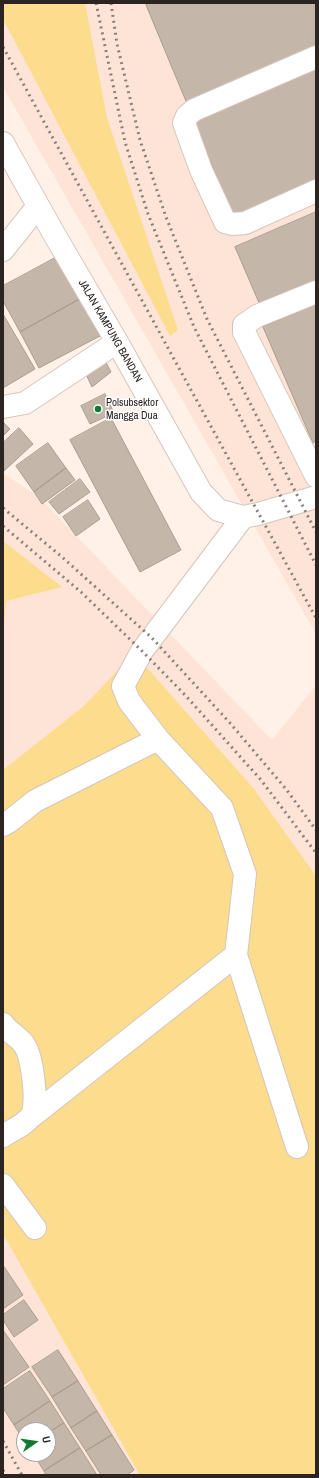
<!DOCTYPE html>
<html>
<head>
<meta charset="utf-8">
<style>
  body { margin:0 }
  #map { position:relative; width:319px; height:1478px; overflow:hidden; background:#fff0e8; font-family:"Archivo Narrow",sans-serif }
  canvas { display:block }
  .frame { position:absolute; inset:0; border:4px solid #2b2420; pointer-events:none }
  .north { position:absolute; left:16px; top:1422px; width:40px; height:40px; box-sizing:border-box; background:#fff; border:1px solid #aaa7a6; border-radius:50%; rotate:77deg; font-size:11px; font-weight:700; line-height:16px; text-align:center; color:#2b2420 }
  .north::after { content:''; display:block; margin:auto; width:14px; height:18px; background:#0e7b30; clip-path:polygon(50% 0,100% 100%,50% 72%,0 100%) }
</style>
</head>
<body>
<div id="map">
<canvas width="319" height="1478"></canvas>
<div class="frame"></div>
<div class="north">U</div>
</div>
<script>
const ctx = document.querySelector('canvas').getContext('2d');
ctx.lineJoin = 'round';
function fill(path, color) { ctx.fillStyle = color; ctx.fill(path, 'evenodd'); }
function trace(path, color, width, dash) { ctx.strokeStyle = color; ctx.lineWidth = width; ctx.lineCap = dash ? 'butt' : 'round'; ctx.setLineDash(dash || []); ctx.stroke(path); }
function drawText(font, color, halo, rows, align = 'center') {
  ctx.font = font + ' "Archivo Narrow",sans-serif'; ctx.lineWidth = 3; ctx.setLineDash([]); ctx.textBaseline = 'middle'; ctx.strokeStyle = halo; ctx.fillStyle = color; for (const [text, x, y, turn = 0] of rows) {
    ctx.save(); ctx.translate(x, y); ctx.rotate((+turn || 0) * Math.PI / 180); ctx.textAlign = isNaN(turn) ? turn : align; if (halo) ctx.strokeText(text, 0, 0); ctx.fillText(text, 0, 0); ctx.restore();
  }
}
const built = new Path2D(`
  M3 3H316V634L3 87Z
  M3 473 40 498 272 740 316 685V1475H3ZM24 1430H48V1454H24Z`);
const green = new Path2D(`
  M3 3H85L107 118 178 330 170 336 3 19Z
  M3 541 62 587 6 601 3 637Z
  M134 653 254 789 316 876V1475H140L3 1234V770L84 706Z`);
const building = new Path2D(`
  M151 3H316V53L188 106 146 5Z
  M316 65V182L235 221 192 117Z
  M316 212V289L263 312 235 247Z
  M57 257 80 299 20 332 3 301V286Z
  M80 299 100 336 39 368 20 332Z
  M316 305V441L313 443 263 327Z
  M3 314 35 369 3 388Z
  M102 355 111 372 92 387 84 370Z
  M105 394 114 413 90 424 81 406Z
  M111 418 181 550 140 572 70 440Z
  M3 422 10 429 3 436Z
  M19 428 33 444 4 471 3 443Z
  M48 443 66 468 34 492 16 466Z
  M66 468 75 480 42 504 34 492Z
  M80 479 90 492 59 514 49 502Z
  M88 500 100 519 76 536 63 517Z
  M3 1265 23 1295 3 1309Z
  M24 1300 38 1320 14 1337 3 1320V1315Z
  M3 1330 29 1367 3 1385Z
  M58 1350 78 1381 52 1397 32 1367Z
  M30 1371 50 1401 14 1425 3 1408V1389Z
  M78 1381 97 1411 71 1428 52 1397Z
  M50 1401 64 1423 48 1433V1430H24V1441L14 1425Z
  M97 1411 112 1435 86 1451 71 1428Z
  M64 1423 80 1448 44 1471 33 1454H48V1433Z
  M112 1435 134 1470 127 1475H101L86 1451Z
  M80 1448 97 1475H46L44 1471Z`);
const minor = new Path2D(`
  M316 57 194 110 187 116 184 123 201 170 225 222 233 224 245 223 316 191
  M3 143 54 234 117 342 201 492 218 510 243 517 258 514 316 497
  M3 250 38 206
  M316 292 257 316 244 325V332L316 476
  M3 407 25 403 117 342
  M243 517 142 651 123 686 129 701 158 739 222 808 245 874 236 955 297 1147
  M3 825 10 821 35 801 158 739
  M3 1024C9 1033 20 1037 25 1046 32 1058 39 1105 31 1116 25 1125 12 1130 3 1136
  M32 1116 236 955
  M3 1185 35 1228`);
const rail = new Path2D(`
  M96 3 125 142 148 214 194 327 316 565
  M111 3 117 44 140 140 166 217 207 319 316 532
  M3 47 316 618
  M3 508 62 557 152 638 230 723 286 789 316 830
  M3 526 81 592 142 651 186 696 261 780 316 853
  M3 1441 22 1475
  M3 1470 6 1475`);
const markers = [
  [98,409,4,"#0e7b30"]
];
const streetNames = [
  ["JALAN KAMPUNG BANDAN",110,331,60]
];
const poiNames = [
  ["Polsubsektor",106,403],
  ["Mangga Dua",106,416]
];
fill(built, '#fee4d6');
fill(green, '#fcdc8d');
fill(building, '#c4b6a9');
trace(building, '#aa9d90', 1);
trace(minor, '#d7c5bc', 24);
trace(minor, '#fff', 22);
trace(rail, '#8b817b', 3, [2, 4]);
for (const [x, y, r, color] of markers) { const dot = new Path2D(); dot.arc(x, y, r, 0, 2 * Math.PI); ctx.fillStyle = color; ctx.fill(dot); trace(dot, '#fff', 1.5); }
drawText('11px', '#2b2420', '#fff', streetNames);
drawText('11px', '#2b2420', '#fff', poiNames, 'left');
</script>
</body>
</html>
